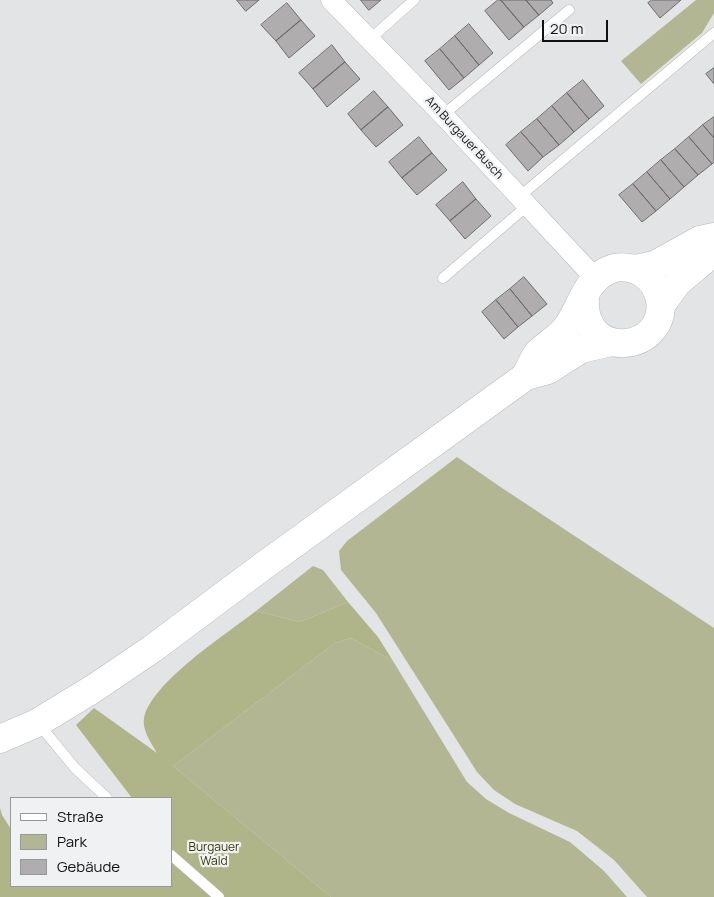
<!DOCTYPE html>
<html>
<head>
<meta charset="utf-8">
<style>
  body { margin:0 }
  #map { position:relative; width:714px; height:897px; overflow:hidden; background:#e3e4e5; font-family:Manrope,sans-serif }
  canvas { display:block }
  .legend { position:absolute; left:10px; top:797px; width:162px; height:90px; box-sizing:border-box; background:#f0f1f3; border:1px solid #979899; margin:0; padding:6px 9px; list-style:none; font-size:15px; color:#121213 }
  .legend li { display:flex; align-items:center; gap:10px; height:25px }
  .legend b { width:25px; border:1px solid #979899 }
  .scale { position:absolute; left:542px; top:20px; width:66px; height:22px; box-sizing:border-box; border:2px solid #121213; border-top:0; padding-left:6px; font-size:15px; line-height:18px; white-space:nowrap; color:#121213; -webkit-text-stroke:4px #f0f1f3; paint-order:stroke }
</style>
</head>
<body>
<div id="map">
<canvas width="714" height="897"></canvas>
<ul class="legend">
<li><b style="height:6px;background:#fff"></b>Straße</li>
<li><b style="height:14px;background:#b2b693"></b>Park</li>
<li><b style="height:14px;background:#afadad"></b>Gebäude</li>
</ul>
<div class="scale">20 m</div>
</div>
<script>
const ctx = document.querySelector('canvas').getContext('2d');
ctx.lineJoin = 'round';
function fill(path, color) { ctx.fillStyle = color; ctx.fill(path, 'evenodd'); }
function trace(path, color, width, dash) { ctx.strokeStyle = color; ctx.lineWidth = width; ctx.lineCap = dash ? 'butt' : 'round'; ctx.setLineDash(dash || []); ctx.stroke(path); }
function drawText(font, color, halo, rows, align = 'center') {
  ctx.font = font + ' Manrope,sans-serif'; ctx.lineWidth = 4.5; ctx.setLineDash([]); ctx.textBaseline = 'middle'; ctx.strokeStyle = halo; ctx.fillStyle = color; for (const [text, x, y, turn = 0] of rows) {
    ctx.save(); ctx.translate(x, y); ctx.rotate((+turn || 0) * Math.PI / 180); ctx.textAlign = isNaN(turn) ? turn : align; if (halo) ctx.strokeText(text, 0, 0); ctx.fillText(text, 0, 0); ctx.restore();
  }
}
const green = new Path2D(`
  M696 0H714V13L702 33 641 84 621 61Z
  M457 457 499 486 714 628V897H647L614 860 577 831 515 804 494 790 477 772 376 613 341 570 339 551 347 541Z
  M313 566 323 570 348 602 300 622 256 611Z
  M351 638 393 661 467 782 486 799 509 813 570 842 604 871 627 897H331L173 766 335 643Z`);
const forest = new Path2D(`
  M348 602 378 637 393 661 351 638 335 643 173 766 331 897H0V808L2 815 11 829V886H171V798H132L76 725 94 708 157 753C151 742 140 728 145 714 158 678 225 635 256 611L300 622Z`);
const building = new Path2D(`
  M237 0H259L246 11Z
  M361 0H381L369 10Z
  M498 0H501L524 27 509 40 485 11Z
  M501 0H526L539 15 524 27Z
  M526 0H551L553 3 539 15Z
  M652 0H681L660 18 648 3Z
  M287 3 301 20 276 41 261 25Z
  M301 20 315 36 289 58 276 41Z
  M469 24 493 53 479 65 455 36Z
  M455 36 479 65 464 78 440 49Z
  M332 45 345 62 313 89 299 73Z
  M440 49 464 78 449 90 425 61Z
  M345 62 360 79 327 107 313 89Z
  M714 68V84L706 74Z
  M583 80 604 106 589 119 567 93Z
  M374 91 388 107 361 130 348 114Z
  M567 93 589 119 574 132 552 106Z
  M552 106 574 132 559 145 537 119Z
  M388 107 403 125 376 147 361 130Z
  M714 117V138L703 125Z
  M537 119 559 145 543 157 521 132Z
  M703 125 714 138V162L712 164 689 137Z
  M521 132 543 157 528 171 506 145Z
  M419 137 432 153 402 178 389 162Z
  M689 137 712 164 698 175 675 149Z
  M675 149 698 175 684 187 661 160Z
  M432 153 447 170 417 195 402 178Z
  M661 160 684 187 670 199 647 172Z
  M647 172 670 199 656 211 633 184Z
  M463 182 476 199 450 221 436 205Z
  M633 184 656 211 642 222 619 195Z
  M476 199 491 216 465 239 450 221Z
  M524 277 547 304 532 316 510 289Z
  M510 289 532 316 518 327 496 300Z
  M496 300 518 327 504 339 482 312Z`);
const lane = new Path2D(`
  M369 40 414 0
  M443 115 569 10
  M519 197 714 33
  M443 278 527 206
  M38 723 75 768 107 798
  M171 855 219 897`);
const street = new Path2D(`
  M331 0 443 115 595 278`);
const secondary = new Path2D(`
  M635 269 655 265 700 240 714 237
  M661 305 678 282 709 256 714 247
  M526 376C529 369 533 359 538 353 547 344 560 337 567 327 581 308 585 280 609 270 620 265 635 267 645 275 653 281 658 290 660 300 668 353 580 363 585 297
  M0 739 37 723 93 689 152 649 266 564 526 376 548 370 581 349 611 342`);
const streetNames = [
  ["Am Burgauer Busch",464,138,47]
];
const parkNames = [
  ["Burgauer",214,848],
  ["Wald",214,862]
];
fill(green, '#b2b693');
fill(forest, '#b0b489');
fill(building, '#afadad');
trace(building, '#6d6b6b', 1);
trace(lane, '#b8b9bb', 11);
trace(street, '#b8b9bb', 21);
trace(secondary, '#b8b9bb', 29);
trace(lane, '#fff', 10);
trace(street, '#fff', 20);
trace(secondary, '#fff', 28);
drawText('12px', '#121213', '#f0f1f3', streetNames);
drawText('12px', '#383a03', '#f0f1f3', parkNames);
</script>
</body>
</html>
